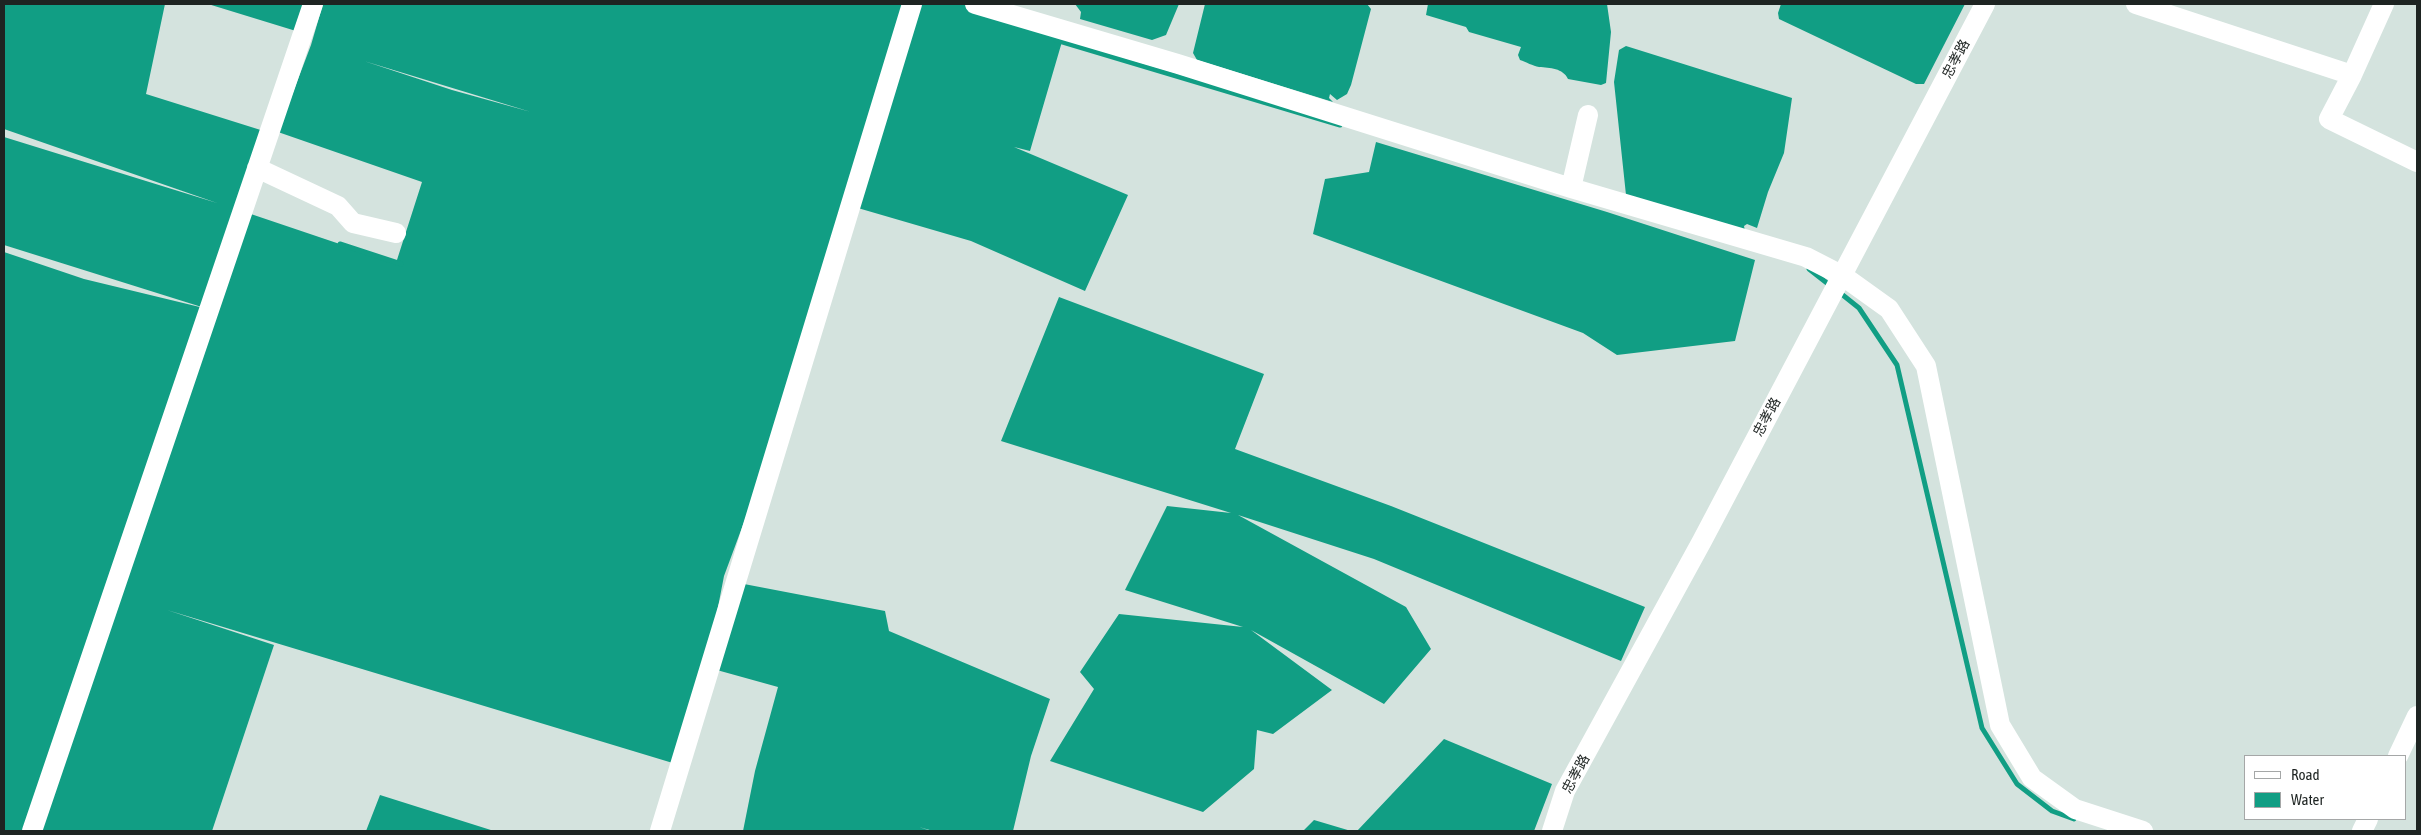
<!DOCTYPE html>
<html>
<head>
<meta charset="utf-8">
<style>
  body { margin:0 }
  #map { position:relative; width:2421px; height:835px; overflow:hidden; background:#d4e3de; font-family:"Asap Condensed",sans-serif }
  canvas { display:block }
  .frame { position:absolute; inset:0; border:5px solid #1e2422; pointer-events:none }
  .legend { position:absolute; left:2244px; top:755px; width:162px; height:65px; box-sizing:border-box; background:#fff; border:1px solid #a5a7a7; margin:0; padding:6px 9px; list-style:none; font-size:15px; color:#1e2422 }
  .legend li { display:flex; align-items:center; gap:10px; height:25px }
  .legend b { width:25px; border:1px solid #a5a7a7 }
</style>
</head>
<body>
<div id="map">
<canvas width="2421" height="835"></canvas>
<div class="frame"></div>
<ul class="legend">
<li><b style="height:6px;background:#fff"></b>Road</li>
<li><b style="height:14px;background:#119e84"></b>Water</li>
</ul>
</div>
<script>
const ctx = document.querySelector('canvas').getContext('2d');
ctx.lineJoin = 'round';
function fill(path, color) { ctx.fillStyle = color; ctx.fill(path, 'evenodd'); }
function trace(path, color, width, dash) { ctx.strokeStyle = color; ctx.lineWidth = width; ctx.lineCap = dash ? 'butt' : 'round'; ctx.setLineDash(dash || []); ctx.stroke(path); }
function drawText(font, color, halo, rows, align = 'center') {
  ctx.font = font + ' "Asap Condensed","Noto Sans TC",sans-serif'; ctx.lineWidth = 4; ctx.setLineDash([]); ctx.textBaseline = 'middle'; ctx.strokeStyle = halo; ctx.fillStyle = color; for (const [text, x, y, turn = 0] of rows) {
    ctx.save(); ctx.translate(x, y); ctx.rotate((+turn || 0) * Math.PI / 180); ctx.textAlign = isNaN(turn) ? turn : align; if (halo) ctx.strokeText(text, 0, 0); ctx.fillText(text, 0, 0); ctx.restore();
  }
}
const water = new Path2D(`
  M4 4H165L146 94 267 132 242 211 396 263 422 182 278 132 311 45 323 4H981L1066 28 1030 151 1014 147 1128 195 1085 291 971 241 851 206 793 390 724 576 707 664 744 584 885 611 889 631 1050 699 1031 756 1013 831H933L919 827 931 831H743L755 771 778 687 706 667 676 764 167 610 274 645 212 831H4V252L84 279 208 309 4 245V137L217 203 4 129ZM364 61 531 112 452 90Z
  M208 4H315L309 35Z
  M1075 4H1179L1166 35 1152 40 1080 19 1081 12Z
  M1205 4H1367L1371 9 1351 85 1347 94 1337 100 1330 94 1329 98 1333 102 1197 60 1193 53Z
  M1428 4H1607L1611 32 1606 83 1601 85 1568 79C1563 68 1550 68 1539 67 1533 66 1526 62 1520 60L1518 55 1521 47 1469 32 1466 27 1426 15Z
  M1781 4H1965L1924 84H1916L1779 19 1778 13Z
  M1626 46 1792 98 1784 153 1768 192 1757 228 1747 224 1744 226 1745 231 1626 195 1614 82 1619 50Z
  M1376 142 1607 212 1755 260 1735 341 1617 355 1583 333 1313 234 1325 179 1369 172Z
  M1059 297 1264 374 1235 449 1391 506 1645 607 1621 661 1374 559 1238 515 1406 607 1431 649 1384 704 1251 630 1332 690 1273 734 1257 730 1254 769 1203 812 1050 761 1094 689 1080 672 1119 614 1243 627 1125 590 1167 506 1231 513 1001 441Z
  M1444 739 1552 784 1534 831H1357Z
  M380 795 494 831H366Z
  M1314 820 1351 831H1303Z`);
const stream = new Path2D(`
  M1056 40 1340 125
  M340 244 401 264
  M1809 269 1832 287
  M1839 292 1859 308 1897 365 1982 728 2017 784 2052 811 2074 819`);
const minor = new Path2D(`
  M975 4 1178 64 1571 188 1806 257 1843 276 1889 309 1926 366 2000 725 2032 778 2075 809 2143 831
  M2136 4 2352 75 2329 119 2417 162
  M2352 75 2384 4
  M257 168 338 206 353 223 396 233
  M1571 188 1588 115
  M2398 756 2417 716
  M32 831 313 4
  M660 831 912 4
  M1552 831 1565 791 1702 541 1985 4
  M2362 831 2368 819`);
const streetNames = [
  ["忠孝路",1956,59,-62],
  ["忠孝路",1767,417,-62],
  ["忠孝路",1576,774,-62]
];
fill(water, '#119e84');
trace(stream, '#119e84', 5);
trace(minor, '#fff', 20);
drawText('14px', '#1e2422', '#fff', streetNames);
</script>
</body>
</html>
